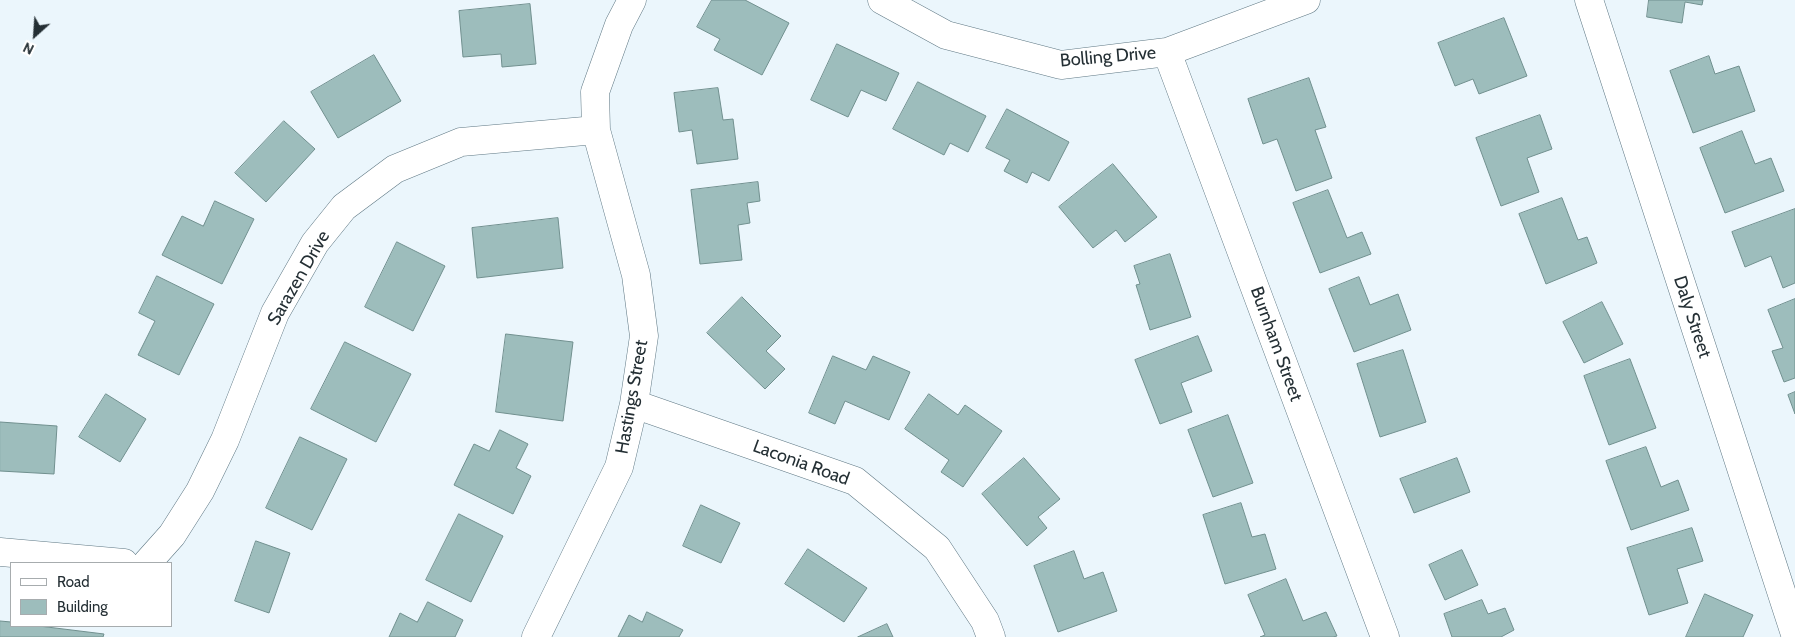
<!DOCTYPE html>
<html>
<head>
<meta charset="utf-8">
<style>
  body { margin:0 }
  #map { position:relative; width:1795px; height:637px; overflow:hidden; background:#ebf6fc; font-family:Cabin,sans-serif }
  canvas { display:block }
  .legend { position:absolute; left:10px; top:562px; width:162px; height:65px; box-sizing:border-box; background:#fff; border:1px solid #a7acae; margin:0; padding:6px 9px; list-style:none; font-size:15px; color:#242f34 }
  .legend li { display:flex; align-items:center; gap:10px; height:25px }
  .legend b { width:25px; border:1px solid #a7acae }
  .north { position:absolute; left:10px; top:10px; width:50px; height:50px; -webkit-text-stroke:4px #fff; paint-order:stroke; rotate:206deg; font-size:14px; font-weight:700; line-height:20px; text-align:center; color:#242f34 }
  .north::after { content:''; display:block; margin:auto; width:18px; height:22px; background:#242f34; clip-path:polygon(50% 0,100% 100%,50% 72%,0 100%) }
</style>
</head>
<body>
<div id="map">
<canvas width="1795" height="637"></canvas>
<ul class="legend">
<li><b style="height:6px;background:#fff"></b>Road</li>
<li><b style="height:14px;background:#9dbdbc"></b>Building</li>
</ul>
<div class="north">N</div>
</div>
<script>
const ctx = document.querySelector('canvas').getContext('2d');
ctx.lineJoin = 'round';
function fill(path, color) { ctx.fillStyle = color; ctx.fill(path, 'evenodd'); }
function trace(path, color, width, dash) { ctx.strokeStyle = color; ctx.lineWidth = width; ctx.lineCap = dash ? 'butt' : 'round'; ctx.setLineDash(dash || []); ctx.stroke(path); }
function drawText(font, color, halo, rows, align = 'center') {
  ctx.font = font + ' Cabin,sans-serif'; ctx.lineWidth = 4.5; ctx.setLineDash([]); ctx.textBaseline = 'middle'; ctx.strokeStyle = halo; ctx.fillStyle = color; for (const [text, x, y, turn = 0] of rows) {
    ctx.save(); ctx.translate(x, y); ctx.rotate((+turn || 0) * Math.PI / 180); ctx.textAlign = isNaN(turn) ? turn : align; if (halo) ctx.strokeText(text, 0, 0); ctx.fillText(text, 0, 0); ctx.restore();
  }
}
const building = new Path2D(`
  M712 0H745L789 23 762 75 714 50 720 39 697 27Z
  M1649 0H1703L1702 5 1685 2 1682 23 1647 17Z
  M530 4 536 64 502 67 501 54 463 57 459 11Z
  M1504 18 1527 76 1479 94 1473 79 1455 86 1438 43Z
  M837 44 899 73 886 101 861 90 848 117 811 100Z
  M374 55 401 101 338 138 311 92Z
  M1709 56 1715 74 1739 66 1755 111 1693 133 1670 71Z
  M1309 78 1326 127 1315 130 1332 178 1296 191 1277 139 1263 144 1248 99Z
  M918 82 986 116 968 152 950 143 944 155 893 129Z
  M718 88 723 120 733 119 738 159 697 164 692 130 679 132 674 93Z
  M1007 109 1069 142 1049 181 1032 172 1027 183 1004 171 1010 160 986 148Z
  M1540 115 1552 149 1527 158 1539 192 1501 206 1476 138Z
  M284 121 315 149 266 202 235 173Z
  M1742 131 1755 164 1771 158 1784 191 1725 213 1700 148Z
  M1113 164 1157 217 1125 242 1116 230 1093 248 1059 207Z
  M758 182 760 201 747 203 750 223 738 225 742 260 700 264 691 190Z
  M1328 190 1347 238 1362 232 1371 254 1320 273 1293 203Z
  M1562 198 1578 240 1587 237 1597 263 1546 284 1519 214Z
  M215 201 254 219 222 284 162 255 182 216 203 226Z
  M1795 209V283L1783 288 1771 256 1745 267 1732 232Z
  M558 218 563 268 477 278 472 228Z
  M397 242 445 266 413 331 365 307Z
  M1170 254 1191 317 1150 330 1136 285 1140 284 1134 266Z
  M157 276 214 304 179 375 138 355 155 321 139 313Z
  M1359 277 1370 305 1398 294 1411 330 1354 352 1329 289Z
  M742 297 781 336 766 351 785 369 765 389 707 333Z
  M1795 299V378L1784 382 1772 351 1783 348 1768 310Z
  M1602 302 1623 344 1584 363 1563 322Z
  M506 334 573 342 563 421 496 412Z
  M1198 336 1212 371 1181 383 1192 412 1160 424 1135 360Z
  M345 342 411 374 376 442 311 409Z
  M1403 350 1426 422 1380 437 1357 364Z
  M833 356 866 370 873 356 910 372 889 420 845 401 835 424 809 413Z
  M1630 359 1656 428 1609 445 1584 376Z
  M1795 392V414L1788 395Z
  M106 394 146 419 120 462 79 437Z
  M929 394 958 415 965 405 1002 431 963 487 941 472 949 460 905 429Z
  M1228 415 1253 483 1213 497 1188 430Z
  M0 422 57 426 54 474 0 471Z
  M500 430 528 444 516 468 531 476 513 514 454 485 474 444 489 451Z
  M300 437 347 459 312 530 266 508Z
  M1646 447 1661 487 1678 480 1689 510 1631 530 1606 461Z
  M1024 458 1060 499 1038 517 1047 528 1027 546 982 494Z
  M1457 458 1470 492 1414 513 1400 479Z
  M1241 503 1252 537 1265 534 1276 569 1225 584 1203 515Z
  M701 505 740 523 721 563 683 546Z
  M459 514 503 536 471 602 426 580Z
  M1692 528 1703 561 1677 569 1688 603 1649 615 1627 548Z
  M256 541 290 553 269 613 235 601Z
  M808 549 867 588 844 622 785 584Z
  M1462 550 1478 585 1445 600 1429 565Z
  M1074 551 1084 579 1103 572 1117 611 1058 632 1034 566Z
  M1286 579 1303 621 1326 612 1337 636 1333 637H1260L1265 635 1248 595Z
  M1705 594 1753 615 1743 637H1686Z
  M1482 600 1488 614 1505 608 1514 630 1501 637H1452L1444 614Z
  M428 602 463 620 455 637H389L400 613 417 622Z
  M647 612 683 630 679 637H618L629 615 642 622Z
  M0 621 11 622V626H39L104 634 103 637H0Z
  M887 624 893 637H858Z`);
const minor = new Path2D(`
  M882 0 946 35 1061 65 1167 52 1306 0
  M1589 0 1795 634
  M1167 52 1385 637
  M634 404 855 481 937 548 985 621 991 637
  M0 552 124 563
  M147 563 172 535 200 491 225 440 275 313 315 243 344 207 395 169 461 142 596 130
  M536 637 619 467 634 404 644 336 636 275 596 130 595 92 619 25 632 0`);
const streetNames = [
  ["Bolling Drive",1108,57,-5],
  ["Sarazen Drive",299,278,-60],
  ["Daly Street",1692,317,72],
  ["Burnham Street",1276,344,70],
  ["Hastings Street",632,397,-80],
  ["Laconia Road",801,463,20]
];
fill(building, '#9dbdbc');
trace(building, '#71908f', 1);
trace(minor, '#5f7884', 29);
trace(minor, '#fff', 28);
drawText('18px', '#242f34', '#fff', streetNames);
</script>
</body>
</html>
